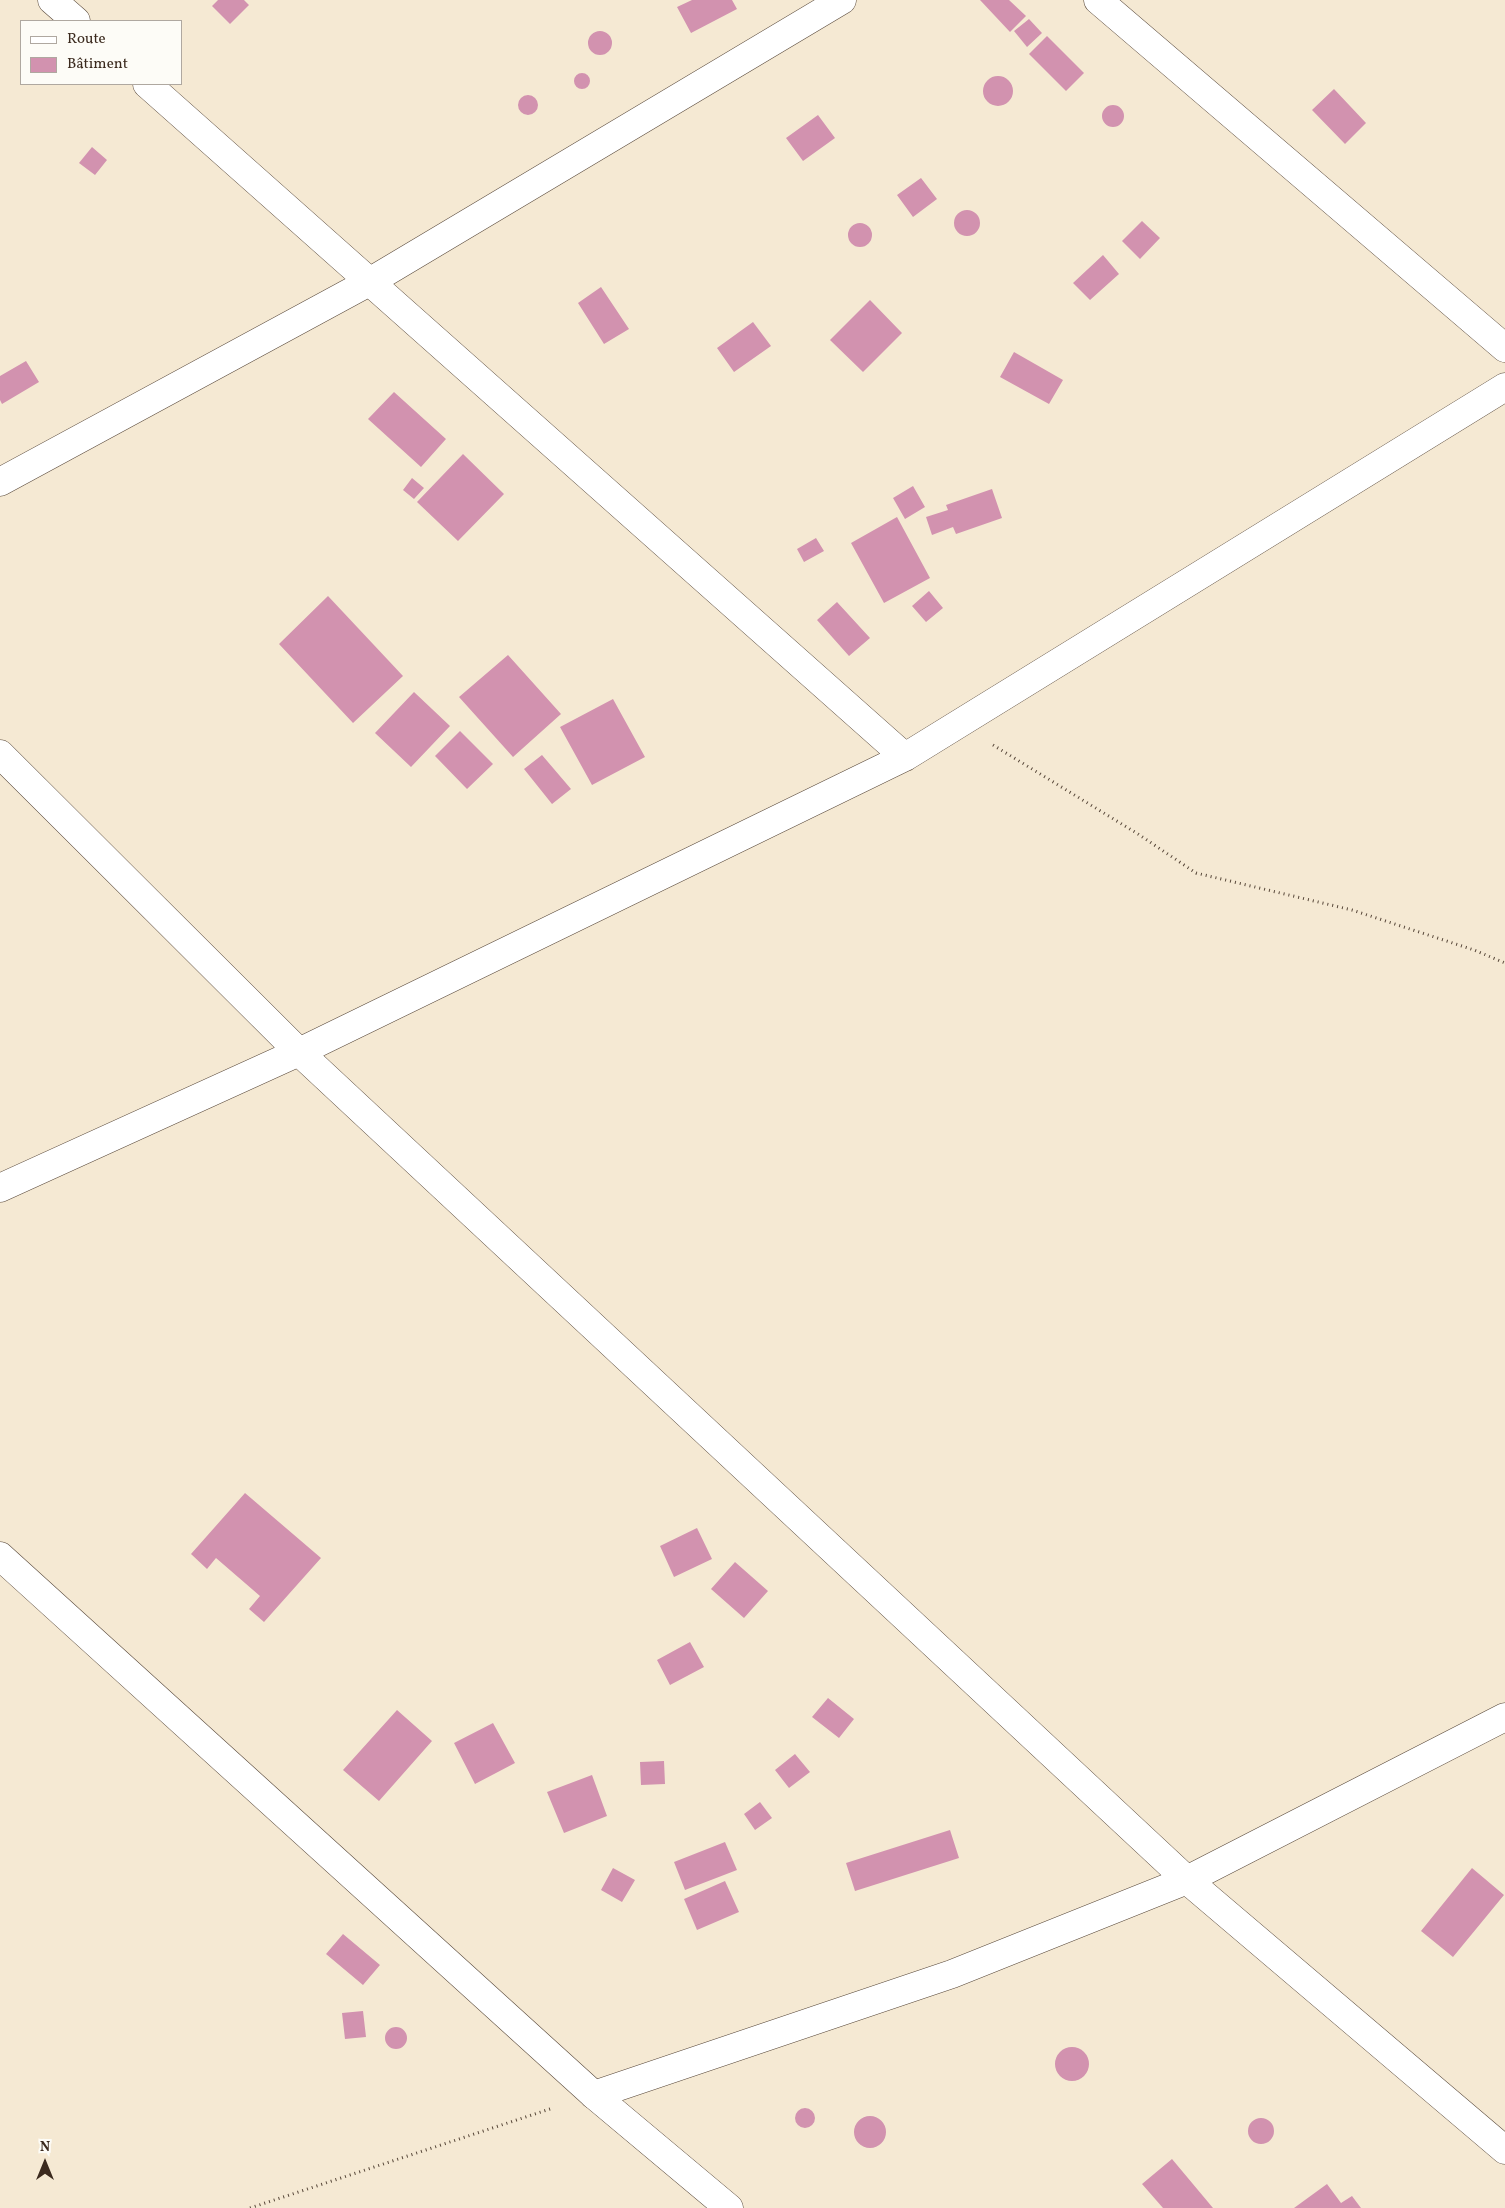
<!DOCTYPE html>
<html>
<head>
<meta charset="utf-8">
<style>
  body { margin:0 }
  #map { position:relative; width:1505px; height:2208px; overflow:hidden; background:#f5e9d3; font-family:Vollkorn,serif }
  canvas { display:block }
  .legend { position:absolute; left:20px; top:20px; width:162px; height:65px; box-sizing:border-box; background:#fdfcf7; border:1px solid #afa8a0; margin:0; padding:6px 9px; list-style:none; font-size:15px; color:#3b2a1e }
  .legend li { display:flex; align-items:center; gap:10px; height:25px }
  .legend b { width:25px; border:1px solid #afa8a0 }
  .north { position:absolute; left:20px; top:2138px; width:50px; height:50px; -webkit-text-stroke:4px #fdfcf7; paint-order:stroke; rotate:0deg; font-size:14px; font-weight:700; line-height:20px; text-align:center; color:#3b2a1e }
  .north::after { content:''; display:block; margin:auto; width:18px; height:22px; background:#3b2a1e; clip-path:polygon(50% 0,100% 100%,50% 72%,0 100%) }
</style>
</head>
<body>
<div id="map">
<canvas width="1505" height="2208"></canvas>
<ul class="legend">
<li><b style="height:6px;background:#fff"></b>Route</li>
<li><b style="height:14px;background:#d292af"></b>Bâtiment</li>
</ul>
<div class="north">N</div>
</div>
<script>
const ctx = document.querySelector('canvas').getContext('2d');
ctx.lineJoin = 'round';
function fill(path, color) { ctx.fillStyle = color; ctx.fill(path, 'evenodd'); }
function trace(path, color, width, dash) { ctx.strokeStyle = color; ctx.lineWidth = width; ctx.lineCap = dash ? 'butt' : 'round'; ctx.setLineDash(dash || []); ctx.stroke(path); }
const building = new Path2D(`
  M218 0H244L249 5 230 24 212 6Z
  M692 0H732L737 9 691 33 677 7Z
  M980 0H1009L1026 16 1010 32Z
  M1029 19 1042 33 1027 47 1014 31Z
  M588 43a12 12 0 1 1 24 0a12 12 0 1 1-24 0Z
  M1047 36 1084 73 1066 91 1029 54Z
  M574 81a8 8 0 1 1 16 0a8 8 0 1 1-16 0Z
  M983 91a15 15 0 1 1 30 0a15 15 0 1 1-30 0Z
  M1334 89 1366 123 1345 144 1312 110Z
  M518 105a10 10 0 1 1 20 0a10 10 0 1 1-20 0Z
  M1102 116a11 11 0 1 1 22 0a11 11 0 1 1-22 0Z
  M818 115 835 138 803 161 786 138Z
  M92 147 107 160 95 175 79 163Z
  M921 178 937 199 913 217 897 195Z
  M954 223a13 13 0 1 1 26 0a13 13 0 1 1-26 0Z
  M1142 221 1160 238 1140 259 1122 241Z
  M848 235a12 12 0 1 1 24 0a12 12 0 1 1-24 0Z
  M1103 255 1119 274 1090 300 1073 283Z
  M601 287 629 329 604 344 578 303Z
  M870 300 902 333 863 372 830 340Z
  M753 322 771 346 734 372 717 348Z
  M1014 352 1063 380 1049 404 1000 377Z
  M26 361 39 382 2 404 0 400V376Z
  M394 392 446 439 421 467 368 419Z
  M463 454 504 494 458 541 417 502Z
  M412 478 424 488 414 499 403 490Z
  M913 486 925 507 905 519 893 498Z
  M992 489 1002 518 956 534 953 527 932 535 926 517 948 510 946 505Z
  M897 517 930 578 884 603 851 543Z
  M816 538 824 551 804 562 797 549Z
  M929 591 943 608 926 622 912 606Z
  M328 596 403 676 353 723 279 644Z
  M837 602 870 638 849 656 817 620Z
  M508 655 561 714 513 757 459 697Z
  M414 692 450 726 411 767 375 733Z
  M613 699 645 757 592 785 560 727Z
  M460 731 493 764 467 789 435 756Z
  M542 755 571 789 552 804 524 769Z
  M245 1493 321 1558 264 1622 249 1609 260 1596 216 1558 207 1569 191 1554Z
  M697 1528 712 1559 674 1577 660 1546Z
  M735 1562 768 1591 744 1618 711 1589Z
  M690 1642 704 1667 670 1685 657 1660Z
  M828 1698 854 1719 839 1738 812 1717Z
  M397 1710 432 1741 379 1801 343 1770Z
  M493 1723 515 1763 475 1784 454 1743Z
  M795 1754 810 1772 789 1788 775 1770Z
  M664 1761 665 1784 641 1785 640 1762Z
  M592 1775 607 1816 564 1833 547 1792Z
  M760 1802 772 1818 755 1830 744 1814Z
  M950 1830 959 1858 855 1891 846 1863Z
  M725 1842 737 1870 685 1890 674 1862Z
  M613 1868 635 1880 622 1902 601 1890Z
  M1472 1868 1504 1895 1453 1957 1421 1931Z
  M725 1881 739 1912 697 1930 684 1899Z
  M343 1934 380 1965 363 1985 326 1954Z
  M363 2011 366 2037 345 2039 342 2013Z
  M385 2038a11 11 0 1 1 22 0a11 11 0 1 1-22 0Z
  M1055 2064a17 17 0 1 1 34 0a17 17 0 1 1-34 0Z
  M795 2118a10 10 0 1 1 20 0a10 10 0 1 1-20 0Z
  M854 2132a16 16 0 1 1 32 0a16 16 0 1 1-32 0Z
  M1248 2131a13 13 0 1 1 26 0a13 13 0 1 1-26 0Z
  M1172 2159 1213 2208H1163L1142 2184Z
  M1327 2184 1341 2203 1352 2196 1361 2208H1294Z`);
const path = new Path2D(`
  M993 745 1138 834 1196 873 1352 910 1474 950 1505 963
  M250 2208 553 2108`);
const street = new Path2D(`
  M52 0 76 21
  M1098 0 1505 348
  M147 84 905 757
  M0 482 371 281 842 0
  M0 754 299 1052 1187 1880 1505 2150
  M0 1188 299 1052 905 757 1505 387
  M594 2095 952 1974 1187 1880 1505 1717`);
const secondary = new Path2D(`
  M0 1556 594 2095 729 2208`);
fill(building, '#d292af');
trace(street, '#574739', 29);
trace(secondary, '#574739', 29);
trace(path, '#574739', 3, [1, 4]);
trace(street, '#fff', 28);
trace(secondary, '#fff', 28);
</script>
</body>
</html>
